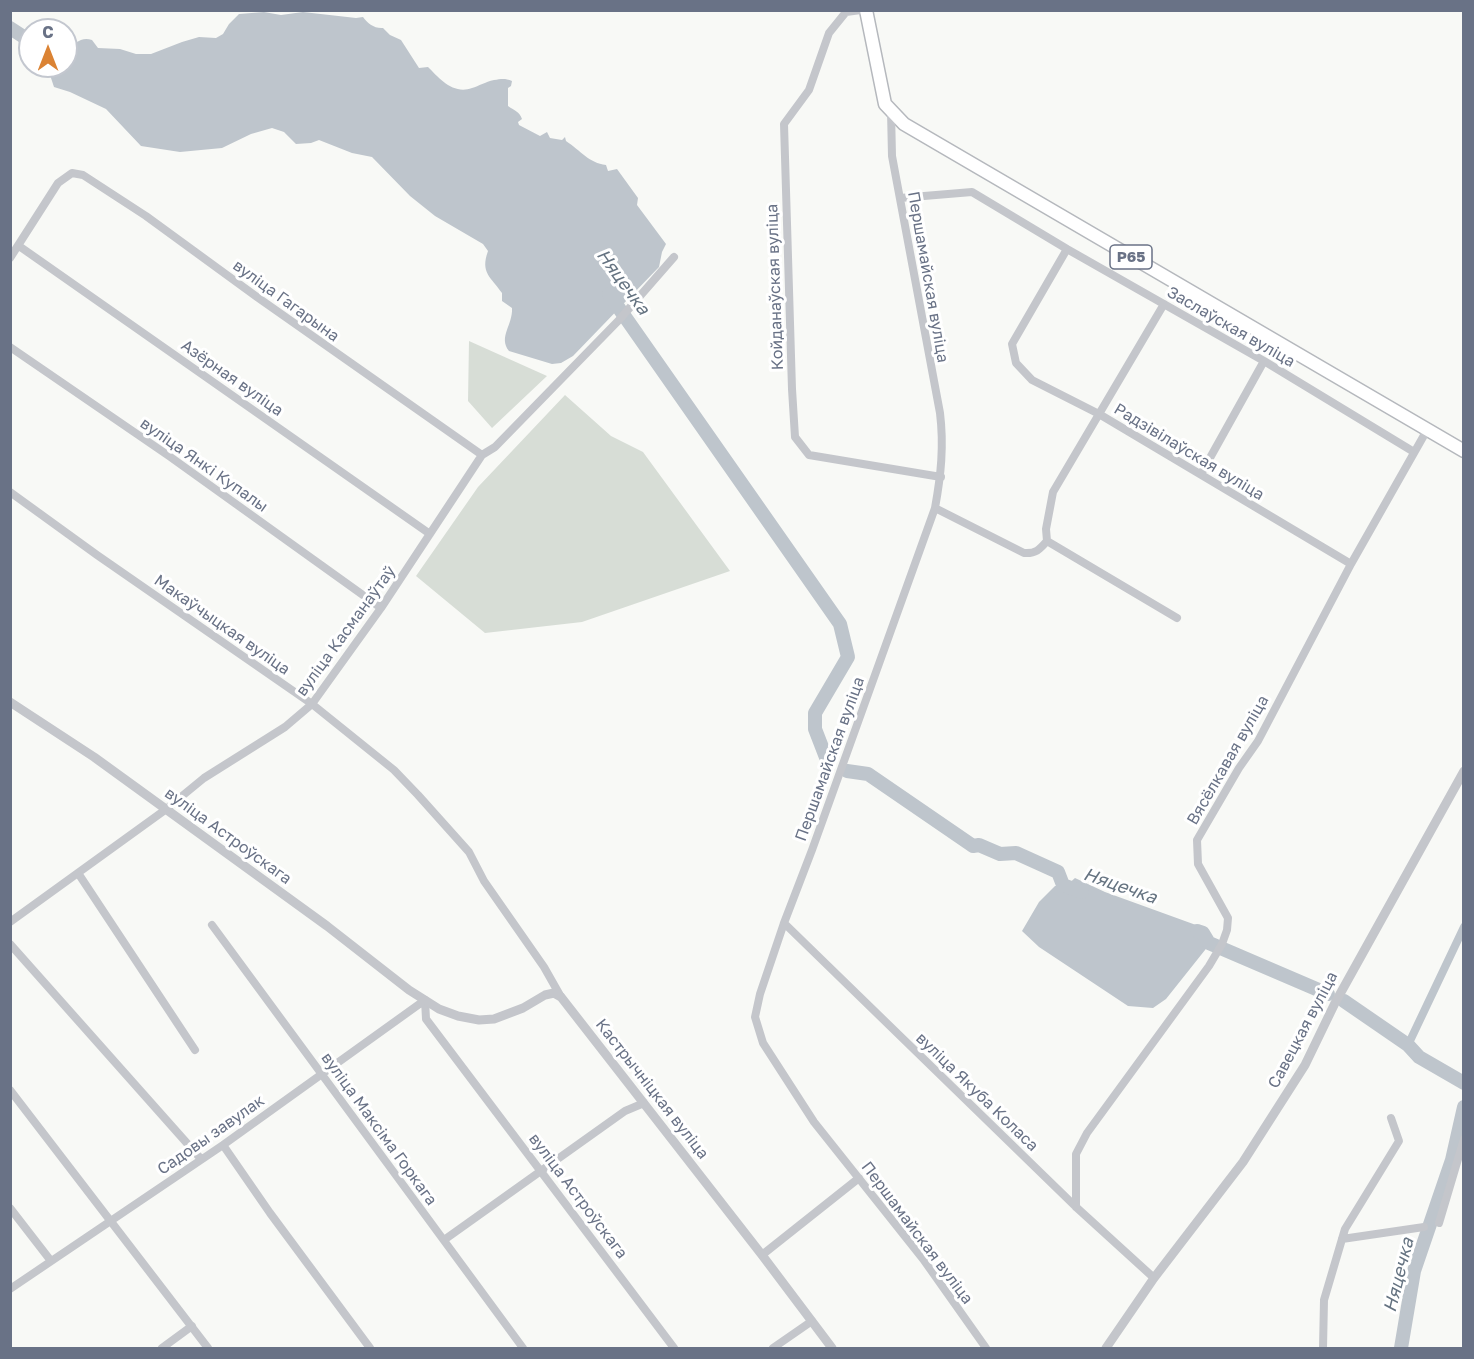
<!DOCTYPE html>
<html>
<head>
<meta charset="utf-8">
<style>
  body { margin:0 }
  #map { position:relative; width:1474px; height:1359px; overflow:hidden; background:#f8f9f6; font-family:"Golos Text",sans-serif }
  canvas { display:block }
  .frame { position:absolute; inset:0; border:12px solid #697286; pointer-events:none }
  .north { position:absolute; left:18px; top:18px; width:60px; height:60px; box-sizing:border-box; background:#fff; border:2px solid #c3c7cf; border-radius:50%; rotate:0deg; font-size:16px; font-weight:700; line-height:24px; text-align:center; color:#697286 }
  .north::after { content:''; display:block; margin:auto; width:21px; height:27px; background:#db8334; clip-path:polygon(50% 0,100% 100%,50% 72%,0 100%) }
</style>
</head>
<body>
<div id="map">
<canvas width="1474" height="1359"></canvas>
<div class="frame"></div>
<div class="north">С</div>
</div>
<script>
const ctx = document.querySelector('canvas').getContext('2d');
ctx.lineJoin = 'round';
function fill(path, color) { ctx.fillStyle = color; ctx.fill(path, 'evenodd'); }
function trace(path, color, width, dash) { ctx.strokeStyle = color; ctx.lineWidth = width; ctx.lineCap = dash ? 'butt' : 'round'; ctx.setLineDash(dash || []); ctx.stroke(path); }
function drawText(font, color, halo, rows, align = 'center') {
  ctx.font = font + ' "Golos Text",sans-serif'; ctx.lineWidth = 6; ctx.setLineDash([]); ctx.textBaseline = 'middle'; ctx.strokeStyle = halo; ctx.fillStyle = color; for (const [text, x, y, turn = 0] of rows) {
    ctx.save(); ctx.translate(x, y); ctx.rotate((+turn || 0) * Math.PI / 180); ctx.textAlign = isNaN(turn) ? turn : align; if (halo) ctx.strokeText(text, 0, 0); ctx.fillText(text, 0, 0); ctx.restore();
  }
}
const green = new Path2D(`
  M469 341 547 376 492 428 468 401Z
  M565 395 611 436 643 452 730 571 582 622 485 633 416 576 478 487Z`);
const water = new Path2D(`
  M264 12 281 15 303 12 356 18 363 17C367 23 375 29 383 28L390 35 401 40 419 68 428 67C439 78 453 95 472 88 479 86 485 82 494 80 501 79 505 78 512 81L511 86 508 88V106C515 111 519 111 522 119L518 122 519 125 540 136 547 132 550 138 562 140 565 137 566 141C581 151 589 163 606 165L608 171 617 169 638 198 637 205 666 244 662 252 659 267 573 356 561 363 552 364 509 351C498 337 513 325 512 308L502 301V293C491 277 480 273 488 251L483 244 435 216 410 196 372 157 352 153 319 140 311 143 296 144 284 132 272 128 251 134 222 148 180 152 141 146 106 109 70 92 54 87 50 75 35 70 34 67 66 66V50C75 44 81 36 92 40L98 48 120 49 136 54H151L182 42 199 37 216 38 223 34 229 24 239 14Z
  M1075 878 1105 892 1207 929 1209 945 1166 999 1153 1008 1128 1006 1039 947 1022 931 1039 902 1055 886H1066Z`);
const canal = new Path2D(`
  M1408 1045 1464 927`);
const river = new Path2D(`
  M10 28 30 41
  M609 294 840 624 848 657 815 713V729L827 760
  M847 771 868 774 973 846 979 845 1000 854 1016 853 1058 872 1063 885 1082 892
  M1197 931 1203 933 1209 943 1328 994
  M1344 1001 1408 1045 1419 1057 1464 1083
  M1401 1348 1414 1271 1452 1160 1464 1107`);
const minor = new Path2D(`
  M861 10 846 12 829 33 809 90 784 124 792 389 795 437 809 455 941 477
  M891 111 892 156 940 413C944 446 941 475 935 508L812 850 784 923 760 994 755 1017 763 1043 814 1122 923 1259 986 1348
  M900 198 972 192 1067 249 1264 361 1414 452
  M19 246 430 534
  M1067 249 1012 344 1016 363 1032 380 1099 414 1351 564
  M10 258 58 183 72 173 83 175 146 216 257 297 482 455
  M10 347 169 456 381 608
  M1201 474 1264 361
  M10 492 97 555 312 704 394 770 418 795 469 852 484 881 544 967 561 997
  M935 508 1024 553C1036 554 1040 549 1047 541
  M1047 541 1046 529 1053 492 1164 304
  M1047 541 1177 618
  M78 873 195 1050
  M10 922 165 810 204 778 285 727 312 704 381 608 482 455 495 447 619 320 674 257
  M784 923 1076 1207 1154 1278
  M212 925 523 1348
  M10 944 201 1159
  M425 1000 426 1019 674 1348
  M10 1090 208 1348
  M223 1145 270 1213 370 1348
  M1076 1207V1154L1087 1133 1209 966 1222 944 1227 930 1228 918 1198 864 1197 840 1239 768 1258 741 1351 564 1427 430
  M10 1208 51 1261
  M1439 1223 1464 1139
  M1342 1239 1424 1227
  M444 1240 625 1111 644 1103
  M762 1255 859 1178
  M10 1289 223 1145 425 1000
  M162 1348 192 1326
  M773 1348 812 1321
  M1323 1348 1324 1300 1345 1229 1399 1141 1391 1118`);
const tertiary = new Path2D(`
  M10 702 94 757 327 926 409 990 439 1009 458 1016 479 1020 494 1019 523 1008 545 995 554 993 561 997 762 1255 832 1348
  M1106 1348 1154 1278 1243 1162 1305 1065 1335 1003 1464 771`);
const primary = new Path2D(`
  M866 10 885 104 904 124 1464 451`);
const shields = [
  [1131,257,42]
];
const shieldNames = [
  ["Р65",1131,257]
];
const streetNames = [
  ["Першамайская вуліца",928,277,80],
  ["Койданаўская вуліца",775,287,-92],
  ["вуліца Гагарына",286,301,36],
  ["Заслаўская вуліца",1231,327,30],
  ["Азёрная вуліца",232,378,35],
  ["Радзівілаўская вуліца",1189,452,31],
  ["вуліца Янкі Купалы",204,465,35],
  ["Макаўчыцкая вуліца",222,625,35],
  ["вуліца Касманаўтаў",346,631,-54],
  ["Першамайская вуліца",830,759,-70],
  ["Вясёлкавая вуліца",1228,760,-60],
  ["вуліца Астроўскага",228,836,36],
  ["Савецкая вуліца",1303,1030,-62],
  ["Кастрычніцкая вуліца",652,1089,52],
  ["вуліца Якуба Коласа",977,1092,44],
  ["вуліца Максіма Горкага",379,1129,54],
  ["Садовы завулак",211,1135,-35],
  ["вуліца Астроўскага",578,1196,53],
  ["Першамайская вуліца",917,1233,53]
];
const waterNames = [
  ["Няцечка",623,282,54],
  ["Няцечка",1120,886,19],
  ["Няцечка",1399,1275,-76]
];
fill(green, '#d7ddd6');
fill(water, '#bec5cc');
trace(canal, '#bec5cc', 8);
trace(river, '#bec5cc', 14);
trace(primary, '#b5b8bd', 15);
trace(minor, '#c4c6cb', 8);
trace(tertiary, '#c4c6cb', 9);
trace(primary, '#fff', 12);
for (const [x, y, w] of shields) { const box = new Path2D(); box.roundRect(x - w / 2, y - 12, w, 24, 4.5); ctx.fillStyle = '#fff'; ctx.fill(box); trace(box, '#697286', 1.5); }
drawText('bold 15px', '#697286', null, shieldNames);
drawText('16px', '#697286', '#fff', streetNames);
drawText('italic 18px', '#657381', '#fff', waterNames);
</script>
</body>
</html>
